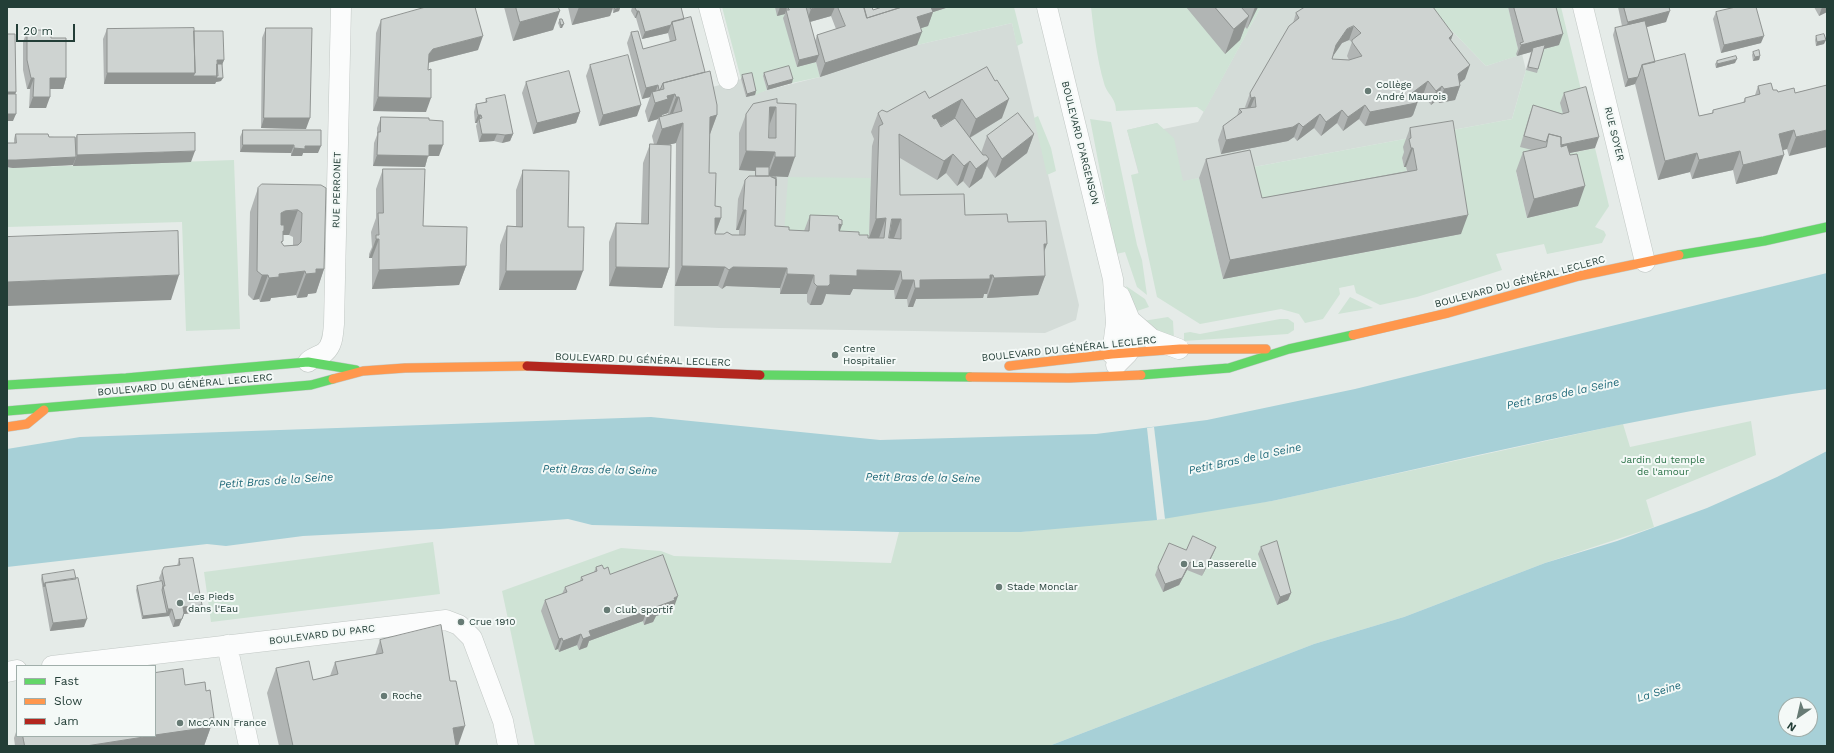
<!DOCTYPE html>
<html>
<head>
<meta charset="utf-8">
<style>
  body { margin:0 }
  #map { position:relative; width:1834px; height:753px; overflow:hidden; background:#e5ebe8; font-family:"Work Sans",sans-serif }
  canvas { display:block }
  .frame { position:absolute; inset:0; border:8px solid #233e37; pointer-events:none }
  .legend { position:absolute; left:16px; top:665px; width:140px; height:72px; box-sizing:border-box; background:#f4f9f7; border:1px solid #a0aeaa; margin:0; padding:5px 7px; list-style:none; font-size:12px; color:#233e37 }
  .legend li { display:flex; align-items:center; gap:8px; height:20px }
  .legend b { width:20px; border:1px solid #a0aeaa }
  .north { position:absolute; left:1778px; top:697px; width:40px; height:40px; box-sizing:border-box; background:#f4f9f7; border:1px solid #a0aeaa; border-radius:50%; rotate:214deg; font-size:11px; font-weight:700; line-height:16px; text-align:center; color:#233e37 }
  .north::after { content:''; display:block; margin:auto; width:14px; height:18px; background:#677b75; clip-path:polygon(50% 0,100% 100%,50% 72%,0 100%) }
  .scale { position:absolute; left:16px; top:24px; width:59px; height:18px; box-sizing:border-box; border:2px solid #233e37; border-top:0; padding-left:5px; font-size:12px; line-height:14px; white-space:nowrap; color:#233e37; -webkit-text-stroke:3px #f4f9f7; paint-order:stroke }
</style>
</head>
<body>
<div id="map">
<canvas width="1834" height="753"></canvas>
<div class="frame"></div>
<ul class="legend">
<li><b style="height:5px;background:#63d668"></b>Fast</li>
<li><b style="height:5px;background:#ff974d"></b>Slow</li>
<li><b style="height:5px;background:#b3261e"></b>Jam</li>
</ul>
<div class="north">N</div>
<div class="scale">20 m</div>
</div>
<script>
const ctx = document.querySelector('canvas').getContext('2d');
ctx.lineJoin = 'round';
function fill(path, color) { ctx.fillStyle = color; ctx.fill(path, 'evenodd'); }
function trace(path, color, width, dash) { ctx.strokeStyle = color; ctx.lineWidth = width; ctx.lineCap = dash ? 'butt' : 'round'; ctx.setLineDash(dash || []); ctx.stroke(path); }
function drawText(font, color, halo, rows, align = 'center') {
  ctx.font = font + ' "Work Sans",sans-serif'; ctx.lineWidth = 4; ctx.setLineDash([]); ctx.textBaseline = 'middle'; ctx.strokeStyle = halo; ctx.fillStyle = color; for (const [text, x, y, turn = 0] of rows) {
    ctx.save(); ctx.translate(x, y); ctx.rotate((+turn || 0) * Math.PI / 180); ctx.textAlign = isNaN(turn) ? turn : align; if (halo) ctx.strokeText(text, 0, 0); ctx.fillText(text, 0, 0); ctx.restore();
  }
}
const built = new Path2D(`
  M1261 7H1429L1486 66 1522 54 1526 70 1512 119 1243 169 1143 190 1127 130 1157 123 1163 129 1198 122Z
  M1012 23 1079 305 1076 320 1045 333 719 328 674 326 676 143 655 148 652 136 675 130 668 113 660 116 661 118 648 122 645 111 702 90 741 79 746 97 767 90 820 77 917 45Z`);
const green = new Path2D(`
  M722 7H775L785 14 786 17 784 18 797 67 816 62 820 77 792 83 788 70 763 76 767 90 755 95 750 77 741 79Z
  M949 7H1014L1023 43 1017 46 1012 23 917 45 912 31 924 15Z
  M1091 7H1186L1235 15 1247 29 1253 7H1261L1204 112 1197 107 1116 111C1116 97 1107 95 1104 83 1097 59 1094 33 1091 7Z
  M1429 7H1508L1519 53 1517 56 1486 66Z
  M1550 7H1561L1583 98 1542 153 1516 172 1527 218 1578 206 1558 156 1595 148 1609 206 1595 227 1604 231 1606 235 1602 243 1547 254 1544 244 1496 254 1502 270 1417 297 1380 305 1356 293 1354 285 1339 288 1340 294 1323 319 1305 323 1299 314 1281 309 1200 324 1157 297 1131 175 1139 173 1127 130 1157 123 1174 138 1183 181 1199 178 1223 279 1461 234 1405 157 1402 158 1404 167H1406L1410 189 1255 218 1243 169 1512 119 1526 70Z
  M1038 116 1051 148 1056 171 1047 175 1034 118Z
  M1090 119 1111 122 1137 245 1142 260 1147 295 1137 287 1125 252 1116 254Z
  M234 160 240 329 186 331 182 222 7 227V168Z
  M788 177 871 178 869 238 784 234Z
  M1126 286 1145 299 1149 307 1137 311Z
  M1350 297 1373 308 1338 314Z
  M1168 317 1173 321 1174 339 1164 338 1143 321Z
  M1280 319H1288L1294 323V330L1288 334 1184 341V333L1190 332 1200 334Z
  M1751 421 1756 455 1646 500 1654 527 1545 563 1404 617 1314 644 1049 746H535L502 591 621 548 661 551 674 556 891 563 899 532H1021L1272 501 1623 424 1630 447Z
  M433 542 440 594 211 622 204 572Z`);
const water = new Path2D(`
  M1827 273V389C1640 415 1456 461 1272 501L1157 520 1021 532H899L592 525 568 519 440 529 303 536 226 546 207 544 7 567V449L80 437 651 417 880 440 1096 434 1207 420 1355 389Z
  M1827 451V746H1049L1314 644 1404 617 1545 563 1617 541 1707 508 1777 477ZM1786 705H1810V729H1786Z`);
const pier = new Path2D(`
  M1154 427 1165 519 1157 520 1147 428Z`);
const street = new Path2D(`
  M709 7 728 79
  M1047 7 1113 279 1116 323 1112 354
  M1583 7 1645 262
  M1120 296 1130 320 1152 339 1179 349
  M308 362C313 357 320 356 325 352 333 345 333 334 334 324L341 7
  M1116 365 1128 353 1130 320
  M227 645 249 746
  M52 666 446 620 459 625 472 638 503 721 508 746
  M7 672 17 670`);
const fast = new Path2D(`
  M1679 255 1764 241 1827 227
  M760 375 970 377
  M1141 375 1229 368 1289 349 1353 335
  M7 385 126 378 308 362 356 370
  M7 411 311 385 333 379`);
const slow = new Path2D(`
  M1353 335 1448 313 1579 276 1679 255
  M1009 366 1112 354 1180 349H1266
  M970 377 1069 378 1141 375
  M333 379 363 371 405 368 527 366
  M7 427 27 424 44 410`);
const jam = new Path2D(`
  M527 366 760 375`);
const wall = new Path2D(`
  M504 7H558L553 30 513 41Z
  M568 7H620L619 11 613 13V9L610 16 572 25Z
  M632 7H681L684 19 717 115 710 134H709V173L715 206 721 218 715 234 739 235V230H736L738 199 745 180 755 176V171L739 170V133L746 114 777 103 788 177 769 176 775 226 789 230 804 231 810 215 839 231 859 235 869 238 872 146 874 139 871 132 878 113 887 112 929 98 987 67 1002 118 970 138 981 153 987 136 1034 134 1027 153 995 178 987 166 982 178 969 188 963 181 957 186 946 173 937 180 900 158V195L965 215 1008 222 1044 251 1045 276 1038 295 987 298V294H984L983 298 916 299 913 307H908L907 299H895L894 290 853 289 850 295 826 294 823 303 821 305H810L807 302V294H780V288L726 286 722 289 718 286H675L676 143 668 145 669 268 662 288 609 286V242L616 223 641 224 643 163 650 144H654L652 136 658 119 648 122 645 111 650 97 642 99 627 43 631 32 643 49 670 42 668 33 642 39 636 18H635L631 11ZM668 113V114L662 116V115Z
  M775 7H872L873 10 882 7H949L933 12 928 26 921 28 917 45 820 77 816 62 797 67 783 18 785 14 777 16ZM831 16 836 29 817 35 815 41 810 22Z
  M1186 7H1258L1247 29 1245 27 1240 40 1225 54Z
  M1508 7H1556L1559 45 1544 49 1537 73 1526 70 1531 52 1517 56 1516 54 1518 49Z
  M1618 7H1669L1666 22 1646 27 1655 62 1699 116 1712 113 1713 110 1743 103 1745 98 1755 95 1758 86 1778 92 1795 93 1827 85 1789 156 1787 149 1783 150 1777 174 1736 184 1733 170 1692 179 1690 172 1658 180 1635 84 1625 87 1613 35 1615 28 1622 26Z
  M1814 7H1827V12L1819 16Z
  M1716 12 1761 43 1721 53 1713 19Z
  M1296 13 1453 34 1451 40 1465 79 1460 83V86L1455 100 1439 103 1437 100 1431 105 1423 95 1417 99 1418 101 1413 115 1411 117 1365 126 1359 119 1343 131 1337 123 1321 136 1314 128 1297 141 1294 137 1288 141 1221 154 1218 140 1223 126 1237 116 1239 109 1246 108 1245 107 1250 93 1293 23ZM1349 40 1352 42 1347 56 1349 60 1332 59 1333 56 1342 43Z
  M560 19 562 28H560L558 23Z
  M381 20 478 50 428 63 426 112 373 111 376 33Z
  M266 28 306 129 261 128 262 38Z
  M107 29 194 31 224 60 222 64 221 81 216 82 215 84H104L103 39Z
  M27 31 51 38 66 78 63 89H50L46 108H29L30 89H27L23 70V42Z
  M1816 36 1824 44 1816 46 1815 40Z
  M1753 52 1760 56 1759 60 1753 61 1752 55Z
  M1717 61 1735 63 1716 68 1715 64Z
  M590 65 637 116 599 126 586 76Z
  M764 73 792 83 767 90 763 76Z
  M742 75 756 91 755 95 746 97 741 79Z
  M526 82 580 112 576 123 533 134 522 93Z
  M1564 93 1595 148 1569 153 1578 206 1527 218 1516 171 1523 152 1532 150 1520 147 1529 116 1533 105 1563 114 1560 103Z
  M486 99 513 134 510 141 502 143 494 141 479 142 476 126 477 123H475L474 112 476 104 485 103Z
  M381 117 429 120 439 156H428L425 167 373 166 374 143 377 135V128Z
  M1410 128 1461 234 1223 279 1199 178 1206 159 1262 198 1407 171 1406 167H1404L1402 158 1404 152 1403 147Z
  M243 130 318 153H303L302 156H291V153L240 152V137Z
  M15 135 75 138 77 135 191 162 73 166V165L13 168 7 167V143H14V139Z
  M383 169 423 226 466 266 459 285 372 289V258H369V254L372 247 371 232 376 218V189Z
  M523 170 568 227 576 290H499L500 245 507 226H516V190Z
  M321 185 324 269 316 293 308 294 307 297 297 298 296 295 271 298 270 301 260 302 259 299 253 300 248 295 250 212 258 188ZM283 235H289L293 237V245L284 246 282 243 283 241Z
  M1216 547 1213 554 1202 576 1187 570 1179 585 1163 592 1155 575 1158 567 1186 550Z
  M1261 547 1291 593 1288 600 1277 605 1258 554Z
  M179 559 202 605 200 612 184 614 179 626 173 627 169 616 142 619 136 590 137 586 160 581 159 578 162 571 177 566Z
  M596 567 604 569 610 574 674 607 672 608 671 611 656 616 653 622 644 625 643 621 589 641 587 647 579 650 577 645 559 652 558 649 555 650 541 611 545 600 562 594 565 587 580 581 581 577 594 572Z
  M42 575 84 627 50 631 41 579Z
  M380 640 458 746H279L267 693 276 668 313 680 330 676 335 662 375 655Z
  M185 685 206 691 214 718 204 746H15L14 738 17 729V736H155Z`);
const shadedWall = new Path2D(`
  M579 7H613L610 16 572 25Z
  M780 7H787L785 14 777 16Z
  M818 7H835L831 16 806 23 811 9Z
  M927 7H949L924 15Z
  M1255 7H1258L1247 29Z
  M1822 7H1827V12L1819 16Z
  M620 8 619 11 613 13 615 9Z
  M560 11 553 30 513 41 520 22Z
  M637 11H639L636 18H635Z
  M1670 11 1666 22 1624 33 1628 22Z
  M933 12 928 26 912 31 917 17Z
  M1249 16 1240 40 1225 54 1234 29Z
  M564 24 562 28H560L561 25Z
  M671 25 668 33 642 39 645 32Z
  M1354 26 1349 40 1342 43 1331 59 1336 45 1347 29Z
  M922 32 917 45 820 77 825 63Z
  M1453 34 1448 48 1449 38Z
  M1563 34 1559 45 1532 52 1533 48 1531 52 1517 56 1521 45Z
  M483 36 478 50 427 63 429 54 433 49Z
  M1764 36 1761 43 1721 53 1724 45Z
  M1826 40 1824 44 1816 46 1817 42Z
  M819 55 816 62 797 67 799 60Z
  M1760 56 1759 60 1753 61 1755 57Z
  M1737 59 1735 63 1716 68 1717 64Z
  M217 60H224L221 68H216Z
  M1470 65 1465 79 1454 87 1460 86 1455 100 1439 103 1444 89 1458 74Z
  M107 73H195L223 78 221 81 216 82 215 84H104Z
  M1638 77 1635 84 1625 87 1628 79Z
  M31 78H34L30 89H27Z
  M50 78H66L63 89H46Z
  M707 79 679 97 672 116H669L676 97 675 94 668 113 662 115 661 118 659 117 658 119 648 122 655 103 664 91Z
  M793 79 792 83 767 90 768 86Z
  M1428 81 1423 95 1410 104 1418 101 1413 115 1411 117 1365 126 1370 112 1412 93Z
  M658 85 654 96 652 92 650 97 642 99 646 88Z
  M1442 86 1437 100 1431 105 1436 91Z
  M756 91 755 95 746 97 747 94Z
  M7 92H16L13 99H7Z
  M33 97H50L46 108H29Z
  M378 97 431 98 426 112 373 111Z
  M1255 97 1249 111H1246L1251 98Z
  M962 99 955 118 925 135 932 116Z
  M1009 99 1002 118 969 138 976 119Z
  M641 105 637 116 599 126 603 115Z
  M1365 105 1359 119 1343 131 1348 117Z
  M770 107H776L769 126Z
  M1342 110 1337 123 1321 136 1326 122Z
  M580 112 576 123 533 134 537 123Z
  M7 114H16L13 121H7Z
  M1320 114 1314 128 1297 141 1303 127Z
  M478 115H481L479 121V119L477 123H475Z
  M717 115 710 134 703 136 710 117Z
  M264 118H310L306 129 261 128Z
  M683 123 676 143 655 148 662 129Z
  M1299 123 1294 137 1288 141 1221 154 1226 140Z
  M1794 130 1787 149 1772 153 1779 134Z
  M1827 130V147L1789 156 1796 137Z
  M482 134H497L494 141 479 142Z
  M513 134 510 141 502 143 505 135Z
  M1034 134 1027 153 995 178 1002 159Z
  M1599 137 1595 148 1555 156 1558 146Z
  M243 145H294L291 153 240 152Z
  M429 145H443L439 156H428L425 167 373 166 377 155Z
  M305 146H321L318 153H303L302 156H291L294 148Z
  M1411 148H1413L1406 167H1404Z
  M195 151 191 162 73 166 77 155Z
  M746 151 775 152 768 171 756 167 755 171 739 170Z
  M1740 151 1733 170 1692 179 1699 160Z
  M1697 153 1690 172 1658 180 1665 161Z
  M953 154 946 173 937 180 944 161Z
  M1784 155 1777 174 1736 184 1743 165Z
  M76 157 73 165 13 168 7 167V160Z
  M775 157H795L788 177 768 176Z
  M989 159 982 178 969 188 976 169Z
  M970 161 963 181 957 186 964 166Z
  M1585 186 1578 206 1527 218 1534 199Z
  M298 210 289 235H283L275 255 281 213 285 211Z
  M743 210H746L739 230H736Z
  M1468 215 1461 234 1223 279 1230 260Z
  M715 218H721L714 237Z
  M886 218 879 238H869L876 219Z
  M892 219H901L894 238H885Z
  M839 224 842 225 835 244Z
  M376 239H379L372 258H369Z
  M1044 244H1047L1040 263Z
  M466 266 459 285 372 289 379 270Z
  M682 266 725 267 718 286H675Z
  M616 267 669 268 662 288 609 286Z
  M733 267 787 268 780 288 726 286 722 289 729 270Z
  M316 269H324L316 293 308 294 307 297 297 298 306 274Z
  M857 270 901 271 894 290 853 289 850 295 826 294 823 303 821 305H810L817 286 830 275Z
  M305 271 296 295 271 298 270 301 260 302 269 278 279 274Z
  M506 271H583L576 290H499Z
  M787 274 814 275 807 294H780Z
  M179 275 171 300 7 306V282Z
  M262 275H268L259 299 253 300Z
  M993 275 987 294H984L983 298 916 299 913 307H908L915 288 920 280Z
  M1045 276 1038 295 987 298 994 278Z
  M902 280H914L907 299H895Z
  M1216 547 1213 554 1202 576 1205 569Z
  M1190 562 1187 570 1179 585 1163 592 1165 584Z
  M1291 593 1288 600 1277 605 1280 597Z
  M678 596 674 607 672 608 671 611 656 616 653 622 644 625 648 614 656 607Z
  M202 605 200 612 184 614 179 626 173 627 175 620 183 607Z
  M168 609H172L169 616 142 619 143 616 167 613Z
  M647 611 643 621 589 641 587 647 579 650 583 639 589 631Z
  M87 619 84 627 50 631 53 623Z
  M581 634 577 645 559 652 563 641Z
  M562 638 558 649 555 650 559 639Z
  M210 718H214L204 746H86L150 736H155V735Z
  M465 726 458 746H446L453 728Z`);
const building = new Path2D(`
  M426 7H475L483 36 433 49 429 54 428 70 431 69V98L378 97 381 20Z
  M516 7H558L560 11 520 22Z
  M614 7H620V8L615 9Z
  M635 7H681L684 19 672 22 671 25 645 32 639 11H637Z
  M788 7H806L819 55 799 60 786 10H789Z
  M810 7H818L811 9Z
  M838 7H864L867 18 902 7H931L933 12 917 17 922 32 825 63 817 35 845 26Z
  M864 7H872L873 10 882 7H902L867 18Z
  M1215 7H1241L1249 16 1234 29Z
  M1305 7H1433L1453 34 1449 38 1470 65 1458 74 1460 86 1444 89 1442 86 1436 91 1428 81 1412 93 1418 101 1416 103 1370 112 1365 105 1348 117 1342 110 1326 122 1320 114 1303 127 1299 123 1293 127 1226 140 1223 126 1242 112 1239 109 1256 107 1255 97 1251 98 1250 93 1289 26 1299 18 1296 13ZM1354 26 1361 33 1352 40V42L1362 56 1349 60 1332 59 1336 45 1347 29Z
  M1514 7H1556L1563 34 1521 45 1520 43 1523 42Z
  M1624 7H1669L1670 11 1628 22Z
  M1736 7H1756L1764 36 1724 45 1716 12Z
  M691 17 705 72 663 83 660 90H659L658 85 646 88 631 32 638 31 643 49 676 40 672 22Z
  M560 19H562L564 24 561 25Z
  M1645 21 1655 62 1642 65 1638 77 1628 79 1615 28Z
  M194 28 195 73H107V29Z
  M266 28H312L310 118H264Z
  M51 30V38H66V78H50V97H33L34 78H31L27 60V31Z
  M194 31H223L224 60H217L218 76H193L195 73Z
  M7 34H15L16 92H7Z
  M1824 34 1826 40 1817 42 1816 36Z
  M1545 45 1538 69 1528 67 1533 48Z
  M1759 50 1760 56 1755 57 1753 52Z
  M1685 54 1699 116 1713 113V110L1745 102V98L1760 94 1758 86 1771 83 1773 90H1777L1778 92 1794 88 1795 93 1827 85V130L1796 137 1794 130 1779 134 1784 155 1743 165 1740 151 1699 160 1697 153 1665 161 1642 65Z
  M628 55 641 105 603 115 590 65Z
  M1736 56 1737 59 1717 64V61Z
  M217 64H222L223 78H217Z
  M789 66 793 79 768 86 764 73Z
  M987 67 995 81 997 80 1009 99 976 119 962 99 932 116 934 119 936 118 941 127 955 118 983 155H986L989 159 976 169 970 161 964 166 953 154 944 161 899 134 900 195 964 194 965 215 1007 214 1008 222 1046 221 1047 244H1044L1045 276 994 278 993 275H990V279L920 280V288H915L914 280H902L901 271 857 270V276L830 275V284L828 286H817L814 283V275L787 274V268L733 267 729 270 725 267 682 266 683 123 662 129 659 117 682 111 679 97H676L675 94 667 96 668 99 655 103 652 92 664 89 663 83 710 71 717 105V115L710 117 709 173H716L715 206 721 207V218H715V234H724L727 232 732 235H745L746 210H743L745 180 749 176H770L776 179 775 226 789 227V230L809 231 810 215 838 216 839 219 842 220V225L839 224V231L859 232V235H868V238H884L886 218 876 219 879 126 883 124 878 113 882 110 887 112 925 91 929 98ZM892 219H901V239L889 238Z
  M569 71 580 112 537 123 526 82Z
  M752 73 756 91 747 94 742 75Z
  M1586 87 1599 137 1561 145V137L1549 134 1546 142 1524 136 1533 105 1562 114 1569 112 1564 93Z
  M7 94H16V114H7Z
  M505 95 513 134 505 135 497 134H482L479 119 482 118 481 115H478L476 104 487 102 486 99Z
  M777 99V103L796 104 795 157H775V152L746 151V114L753 104ZM770 107H776V138H769Z
  M1018 113 1034 134 1002 159 987 136Z
  M381 117 429 118V120L443 121V145H429V156L377 155 378 132H380Z
  M1453 121 1468 215 1230 260 1206 159 1250 150 1262 198 1417 170 1413 148H1411L1409 139 1411 138 1410 128Z
  M243 130H321V146H305V149L294 148V145H243Z
  M195 133V151L77 155V135Z
  M16 134H48L49 137H75L76 157 16 160H7V143H16Z
  M1549 134 1561 137V147L1567 145 1570 155 1577 154 1585 186 1534 199 1523 152 1546 147Z
  M650 144 671 145 669 268 616 267V223L648 224Z
  M756 167H769V176H756Z
  M383 169H425L423 226 467 227 466 266 379 270V239H376V235H379L378 213H383Z
  M523 170 569 171 568 227H584L583 271H506L507 226 522 227Z
  M772 177H776V186V179Z
  M262 184 321 185 326 188 324 269H316V273L306 274 305 271 279 274V277L269 278 268 275H262L257 271 258 188ZM298 210 302 213 301 242 298 245 284 246 281 242 283 241V231H284V225H281V213L285 211Z
  M178 231 179 275 7 282V237Z
  M1193 536 1216 547 1205 569 1190 562 1182 578 1165 584 1158 567 1169 543 1186 550Z
  M1277 541 1291 593 1280 597 1261 547Z
  M663 555 678 596 674 598 675 600 656 607 657 611 648 614 647 611 589 631 591 636 583 639 581 634 563 641 562 638 559 639 545 600 567 592 565 587 583 580 581 577 597 571 596 567 602 565 604 569 608 567 610 574Z
  M193 558 202 605 183 607 184 613 182 619 175 620 172 609H168L163 586H165L162 571 164 567 180 565 179 559Z
  M74 570 76 579 45 583 44 587 42 575Z
  M78 578 87 619 53 623 45 583Z
  M162 581 163 586 162 590 167 613 143 616 137 586Z
  M441 625 450 681H456L465 726 453 728 456 746H293L276 668 309 661 313 680 338 674 335 662 383 653 380 640Z
  M183 669 185 685 205 682 206 691 210 690 214 718H210L211 727 155 735V673Z
  M23 736H150L86 746H25Z`);
const markers = [
  [1368,91,4,"#677b75"],
  [835,355,4,"#677b75"],
  [1184,564,4,"#677b75"],
  [999,587,4,"#677b75"],
  [180,603,4,"#677b75"],
  [607,610,4,"#677b75"],
  [461,622,4,"#677b75"],
  [384,696,4,"#677b75"],
  [180,723,4,"#677b75"]
];
const poiNames = [
  ["Collège",1376,85],
  ["André Maurois",1376,97],
  ["Centre",843,349],
  ["Hospitalier",843,361],
  ["La Passerelle",1192,564],
  ["Stade Monclar",1007,587],
  ["Les Pieds",188,597],
  ["dans l'Eau",188,609],
  ["Club sportif",615,610],
  ["Crue 1910",469,622],
  ["Roche",392,696],
  ["McCANN France",188,723]
];
const streetNames = [
  ["RUE SOYER",1614,134,76],
  ["BOULEVARD D'ARGENSON",1080,143,76],
  ["RUE PERRONET",337,190,-89],
  ["BOULEVARD DU GÉNÉRAL LECLERC",1520,282,-15],
  ["BOULEVARD DU GÉNÉRAL LECLERC",1069,349,-6],
  ["BOULEVARD DU GÉNÉRAL LECLERC",643,360,2],
  ["BOULEVARD DU GÉNÉRAL LECLERC",185,385,-5],
  ["BOULEVARD DU PARC",322,635,-7]
];
const parkNames = [
  ["Jardin du temple",1663,460],
  ["de l'amour",1663,472]
];
const waterNames = [
  ["Petit Bras de la Seine",1563,394,-12],
  ["Petit Bras de la Seine",1245,459,-12],
  ["Petit Bras de la Seine",600,470,1],
  ["Petit Bras de la Seine",923,478,1],
  ["Petit Bras de la Seine",276,481,-4],
  ["La Seine",1659,692,-18]
];
fill(built, '#d4dcd8');
fill(green, '#cfe3d5');
fill(water, '#a7d0d7');
fill(pier, '#e5ebe8');
trace(street, '#c2c8c5', 21);
trace(fast, '#c1cac7', 10);
trace(slow, '#c1cac7', 10);
trace(jam, '#c1cac7', 10);
trace(street, '#fbfcfc', 20);
trace(fast, '#63d668', 9);
trace(slow, '#ff974d', 9);
trace(jam, '#b3261e', 9);
fill(wall, '#b1b5b4');
fill(shadedWall, '#909492');
fill(building, '#ced3d1');
trace(building, '#909492', 1);
for (const [x, y, r, color] of markers) { const dot = new Path2D(); dot.arc(x, y, r, 0, 2 * Math.PI); ctx.fillStyle = color; ctx.fill(dot); trace(dot, '#f4f9f7', 1.5); }
drawText('10px', '#233e37', '#f4f9f7', poiNames, 'left');
drawText('10px', '#233e37', '#f4f9f7', streetNames);
drawText('10px', '#2e744a', '#f4f9f7', parkNames);
drawText('italic 11px', '#1f6979', '#f4f9f7', waterNames);
</script>
</body>
</html>
